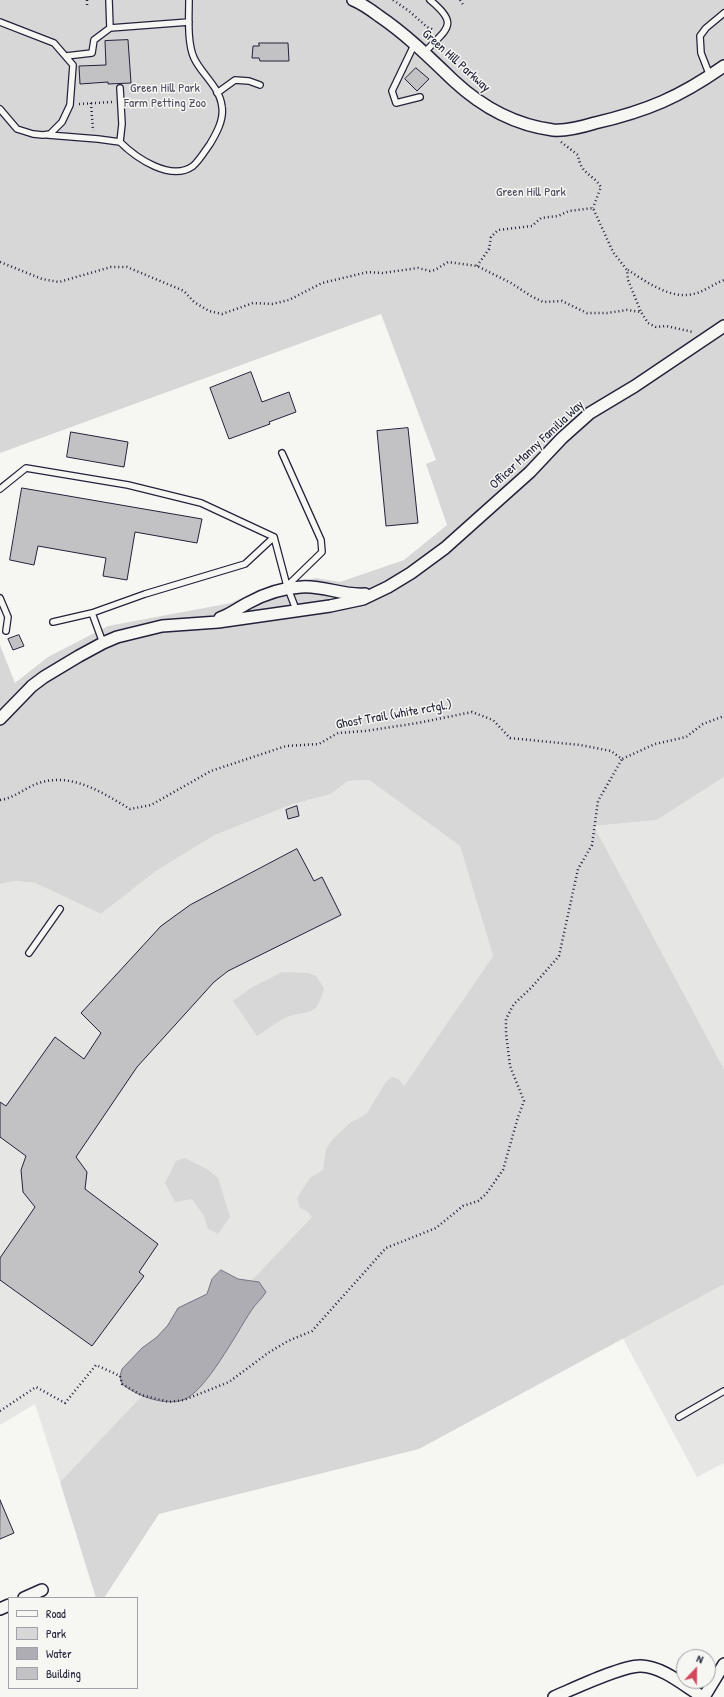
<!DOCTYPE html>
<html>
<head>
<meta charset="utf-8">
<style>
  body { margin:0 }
  #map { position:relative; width:724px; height:1697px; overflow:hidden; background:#f6f6f2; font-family:"Patrick Hand",sans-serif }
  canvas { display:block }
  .legend { position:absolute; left:8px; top:1597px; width:130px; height:92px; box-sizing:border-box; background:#f6f6f2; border:1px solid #a1a1a9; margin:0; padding:5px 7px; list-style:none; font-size:12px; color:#22223b }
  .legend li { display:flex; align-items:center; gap:8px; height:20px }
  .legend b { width:20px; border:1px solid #a1a1a9 }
  .north { position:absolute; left:676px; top:1649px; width:40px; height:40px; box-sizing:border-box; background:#f6f6f2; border:1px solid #a1a1a9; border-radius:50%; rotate:22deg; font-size:11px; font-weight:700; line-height:16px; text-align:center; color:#22223b }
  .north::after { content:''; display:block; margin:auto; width:14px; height:18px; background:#d1495b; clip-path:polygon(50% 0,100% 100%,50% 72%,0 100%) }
</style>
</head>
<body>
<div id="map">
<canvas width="724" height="1697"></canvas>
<ul class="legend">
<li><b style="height:5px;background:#f6f6f2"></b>Road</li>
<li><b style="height:11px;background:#d7d7d7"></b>Park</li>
<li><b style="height:11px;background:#adadb3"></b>Water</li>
<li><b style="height:11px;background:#c2c2c4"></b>Building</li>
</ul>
<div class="north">N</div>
</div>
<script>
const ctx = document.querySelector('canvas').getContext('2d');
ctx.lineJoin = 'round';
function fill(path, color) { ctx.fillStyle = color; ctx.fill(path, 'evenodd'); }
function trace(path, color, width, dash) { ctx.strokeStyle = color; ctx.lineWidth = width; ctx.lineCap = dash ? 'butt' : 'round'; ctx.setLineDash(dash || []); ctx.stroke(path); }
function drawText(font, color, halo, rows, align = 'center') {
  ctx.font = font + ' "Patrick Hand",sans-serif'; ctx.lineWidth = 3; ctx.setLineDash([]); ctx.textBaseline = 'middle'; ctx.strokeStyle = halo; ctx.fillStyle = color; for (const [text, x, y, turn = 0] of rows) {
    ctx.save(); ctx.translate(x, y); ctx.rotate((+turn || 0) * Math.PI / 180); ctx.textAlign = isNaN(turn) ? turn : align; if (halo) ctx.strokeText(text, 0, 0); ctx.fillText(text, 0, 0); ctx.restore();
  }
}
const built = new Path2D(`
  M724 777V1069L594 826 657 820Z
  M369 780 460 846 493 956 319 1210 60 1482 35 1404 0 1425V884L16 881 35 883 101 914 156 871 215 835 293 804 331 794 348 781Z
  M724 1282V1463L697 1477 620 1333Z`);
const green = new Path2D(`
  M0 0H724V777L657 820 594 826 724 1069V1284L419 1449 159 1514 104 1598H96L60 1482 312 1217 308 1212 300 1208 297 1198 310 1178 323 1170 326 1149 333 1139 351 1122 360 1118 367 1113 386 1082 392 1077 398 1079 404 1086 493 956 460 846 369 780 348 781 331 794 293 804 215 835 156 871 101 914 35 883 16 881 0 884V645L15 683 48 657 108 626 231 603 258 590 316 578 340 582 404 560 447 525 426 464 436 460 381 314 0 453Z
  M282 972 308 973 316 976 324 988C315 1022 307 1007 283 1019 274 1024 266 1030 257 1036L233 1001 251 988Z
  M185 1158 207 1169 218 1178 230 1217 218 1234 208 1229 204 1216 192 1199 175 1202 165 1183 176 1161Z`);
const water = new Path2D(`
  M221 1270 238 1279 259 1282 266 1292C262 1299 255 1304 251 1311 237 1332 205 1393 183 1400 164 1406 137 1396 122 1384L120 1376 122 1369 142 1348 157 1337 168 1325 178 1308 207 1294 212 1279Z`);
const building = new Path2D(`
  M128 40 131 83 108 84V82L80 84 79 66 106 65 105 41Z
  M259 43H288L289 61H260L259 58H252L253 46H259Z
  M416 68 429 79 417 91 405 79Z
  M251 372 262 402 289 392 296 412 269 422 270 424 229 439 210 388Z
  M408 428 418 523 386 526 377 431Z
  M71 432 128 442 124 467 67 457Z
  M22 488 202 519 197 543 135 532 127 580 103 576 106 558 38 546 34 565 10 560Z
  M19 635 24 646 13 650 8 639Z
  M297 806 299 816 288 819 286 810Z
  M297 849 314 881 322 877 341 915 228 971 214 982 137 1067 76 1157 87 1172 85 1189 158 1244 139 1272 144 1276 92 1346 0 1280V1258L35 1207 23 1192 21 1170 26 1156 0 1137V1102L6 1106 55 1037 84 1059 101 1033 81 1013 161 926 190 905Z
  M0 1500 14 1533 0 1539Z`);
const path = new Path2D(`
  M87 0V6
  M393 0 409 11 427 27 434 30
  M460 0 464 6
  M91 103 93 131
  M79 104 112 102
  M561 142 578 155C581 175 592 173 601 187L593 208
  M0 262 42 279 59 282 111 267H127L184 291 194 302 209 311 222 314 253 303 272 304 289 300 322 283 368 272 382 273 418 268 430 271 435 270 448 262 477 266 511 283 531 296 543 302 562 301 587 313H607L627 310 641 312 648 323 656 327 666 326 693 332
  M477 266 489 249 491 237 498 230 532 226 541 218 558 216 569 211 593 208 613 252 627 270 628 280 641 312
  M628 270C645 281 671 300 693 294 704 292 713 284 724 280
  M0 800C15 798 26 787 39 783 72 772 103 793 130 809L151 805 211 771 286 746 319 744 338 733 365 731 418 723 472 712 493 720 510 738 580 745 611 751 622 759 655 744 686 737 703 724 724 716
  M0 1411 36 1387 65 1403 96 1365 120 1376 122 1384 141 1395 169 1402 184 1400 229 1382 268 1353 288 1341 312 1331 386 1248 436 1228 463 1206 478 1201 486 1194 503 1170 518 1117 524 1101 510 1066 506 1033V1019L514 1004 531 988 559 956 578 869 592 845 598 801 622 759`);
const service = new Path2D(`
  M109 0 110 28 189 22
  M0 22 54 43 73 65 70 105 62 122 50 134 43 135 33 134 17 129 0 109
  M415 43 392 91 396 103 420 97
  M425 52C447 28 460 25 430 0
  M66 56 92 53 94 40 110 28
  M710 76 701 53 700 36 706 28 724 13
  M120 88 122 124 120 142C136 158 171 182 193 166 199 161 205 151 210 144 216 134 224 120 222 107 220 87 202 75 194 58 187 43 189 16 189 0
  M217 93 235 80 249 81 260 85
  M48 135 98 139 120 142
  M282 453 321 540 322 552 287 586
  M0 489 26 468 128 485 201 503 274 537 287 586 297 612
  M0 598 8 617 6 631
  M92 613 103 643
  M53 622 92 613 145 594 245 564 274 537
  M29 953 60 909
  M679 1417 724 1391`);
const minor = new Path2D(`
  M353 0C363 4 371 10 379 16 407 35 430 58 454 81 482 107 515 125 553 130 566 131 582 127 595 123 647 111 680 97 724 66
  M220 618C230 615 238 608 248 603 264 594 282 588 301 587 323 585 343 596 365 594
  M0 719 32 686 44 677 79 656 103 643 117 637 162 626 218 622 330 606 363 599 388 587 411 573 445 548 530 472 562 438 590 413 635 386 724 326
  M24 1598 42 1590
  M0 1609 9 1605
  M554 1697C573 1689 623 1665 641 1666 664 1667 684 1686 703 1697
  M704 1697 724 1664`);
const streetNames = [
  ["Green Hill Parkway",456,61,42],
  ["Officer Manny Familia Way",537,445,-43],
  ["Ghost Trail (white rctgl.)",394,715,-10]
];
const parkNames = [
  ["Green Hill Park",165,89],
  ["Farm Petting Zoo",165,104],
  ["Green Hill Park",531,193]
];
fill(built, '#e6e6e4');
fill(green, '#d7d7d7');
fill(water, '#adadb3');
trace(water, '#757583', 1);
fill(building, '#c2c2c4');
trace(building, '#22223b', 1);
trace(service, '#22223b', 8);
trace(minor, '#22223b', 14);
trace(path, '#22223b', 2.5, [1, 3]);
trace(service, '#f6f6f2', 5.5);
trace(minor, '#f6f6f2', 11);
drawText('13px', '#22223b', '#f6f6f2', streetNames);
drawText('13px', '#4f4f62', '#f6f6f2', parkNames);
</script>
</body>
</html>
